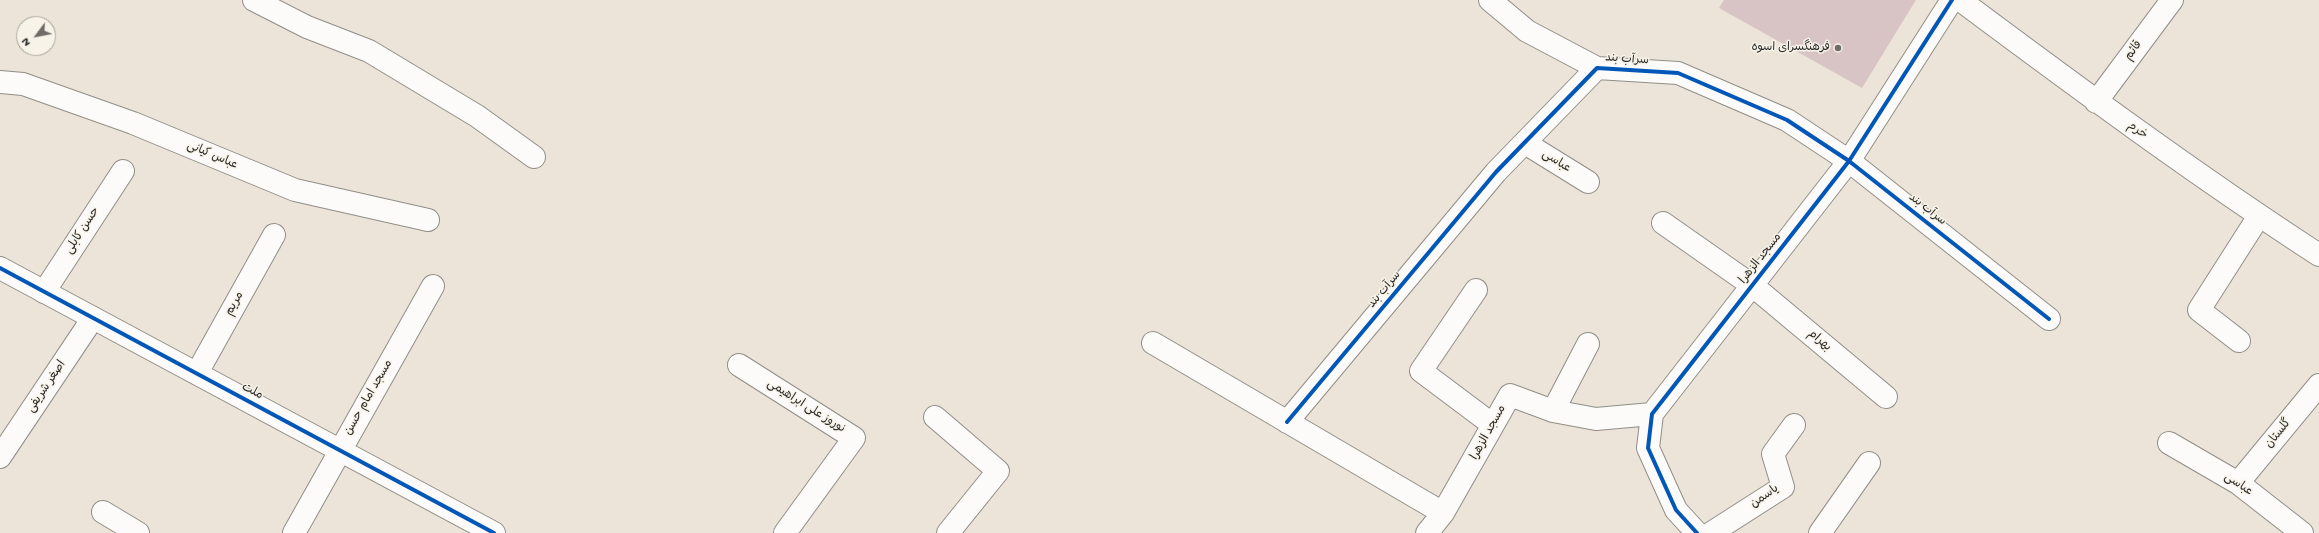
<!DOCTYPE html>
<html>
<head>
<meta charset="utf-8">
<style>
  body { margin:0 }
  #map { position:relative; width:2319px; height:533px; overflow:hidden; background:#ece4d8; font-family:"Gochi Hand",sans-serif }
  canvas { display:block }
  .north { position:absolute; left:16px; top:16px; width:40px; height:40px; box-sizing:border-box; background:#f7f3e8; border:1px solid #a5a39c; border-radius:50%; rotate:238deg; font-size:11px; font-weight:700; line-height:16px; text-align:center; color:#2b2b2b }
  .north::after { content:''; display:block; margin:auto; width:14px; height:18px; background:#6f6c68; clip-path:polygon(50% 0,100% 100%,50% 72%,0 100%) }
</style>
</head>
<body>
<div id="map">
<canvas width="2319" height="533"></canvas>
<div class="north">N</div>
</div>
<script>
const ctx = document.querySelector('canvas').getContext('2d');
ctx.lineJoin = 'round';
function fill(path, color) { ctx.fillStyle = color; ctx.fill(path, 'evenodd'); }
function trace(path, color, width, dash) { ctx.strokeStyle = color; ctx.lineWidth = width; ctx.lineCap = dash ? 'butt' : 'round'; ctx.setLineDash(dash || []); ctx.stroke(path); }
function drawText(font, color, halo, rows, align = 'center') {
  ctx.font = font + ' "Gochi Hand","Playpen Sans Arabic",sans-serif'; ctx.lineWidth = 3; ctx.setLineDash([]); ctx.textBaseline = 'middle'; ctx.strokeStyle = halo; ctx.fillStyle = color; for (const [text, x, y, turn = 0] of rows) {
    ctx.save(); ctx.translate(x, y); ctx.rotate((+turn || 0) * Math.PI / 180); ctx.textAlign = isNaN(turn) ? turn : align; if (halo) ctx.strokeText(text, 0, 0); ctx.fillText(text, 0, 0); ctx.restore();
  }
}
const building = new Path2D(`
  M1724 0H1916L1862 88 1719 8Z`);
const minor = new Path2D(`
  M254 0 307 27 369 51 477 116 534 157
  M1490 0 1527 31 1597 68
  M1960 0C2078 88 2196 175 2319 255
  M0 82 23 84 133 123 295 190 428 220
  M2096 102 2172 0
  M1525 143 1588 182
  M1663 223 1753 286 1886 397
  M1476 290 1421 371 1493 425
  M44 292 123 171
  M2239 341 2199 310 2259 216
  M1153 343 1443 513
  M739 365 854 438 785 533
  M197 373 274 235
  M1553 411 1588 344
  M935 417 998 471 948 533
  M1287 422 1496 172 1597 68 1678 73 1787 120 1849 161 2049 319
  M2169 443 2238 483 2302 533
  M0 457 93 318
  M2238 483 2319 385
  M103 512 138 533
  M294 533 433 286
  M1427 533 1443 513 1510 395 1553 411 1596 419 1652 414
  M1697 533 1676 510 1648 448 1652 414 1849 161 1952 0
  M1711 533 1783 487 1773 454 1794 425
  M1820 533 1869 463`);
const tertiary = new Path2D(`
  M0 268 494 533`);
const cycleway = new Path2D(`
  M0 268 494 533
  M1287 422 1496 172 1597 68 1678 73 1787 120 1849 161 2049 319
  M1697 533 1676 510 1648 448 1652 414 1849 161 1952 0`);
const markers = [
  [1838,48,4,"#6f6c68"]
];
const poiNames = [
  ["فرهنگسرای اسوه",1830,48]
];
const streetNames = [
  ["قائم",2134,51,-53],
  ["سرآب بند",1627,60,4],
  ["خرم",2137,131,35],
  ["عباس کیانی",212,156,23],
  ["عباسی",1556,162,32],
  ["سرآب بند",1927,210,38],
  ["حسن کابلی",83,231,-57],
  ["مسجد الزهرا",1761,259,-52],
  ["سرآب بند",1385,290,-50],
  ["مریم",235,304,-61],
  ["بهرام",1819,341,40],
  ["اصغر شریفی",47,387,-56],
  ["ملت",252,392,28],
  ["مسجد امام حسن",369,398,-60],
  ["نوروز علی ابراهیمی",806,407,32],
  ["مسجد الزهرا",1489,433,-61],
  ["گلستان",2279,434,-51],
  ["عباسی",2238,485,34],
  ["یاسمن",1765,497,-35]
];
fill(building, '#d8c4c4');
trace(minor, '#918e88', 24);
trace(tertiary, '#918e88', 24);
trace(minor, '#fcfbf9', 22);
trace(tertiary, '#fcfbf9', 22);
trace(cycleway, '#0057b8', 4);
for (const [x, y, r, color] of markers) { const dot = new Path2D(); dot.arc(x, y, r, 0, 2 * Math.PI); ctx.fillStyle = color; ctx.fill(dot); trace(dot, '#f7f3e8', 1.5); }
drawText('12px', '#2b2b2b', '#f7f3e8', poiNames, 'right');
drawText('12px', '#2b2b2b', '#f7f3e8', streetNames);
</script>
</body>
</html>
